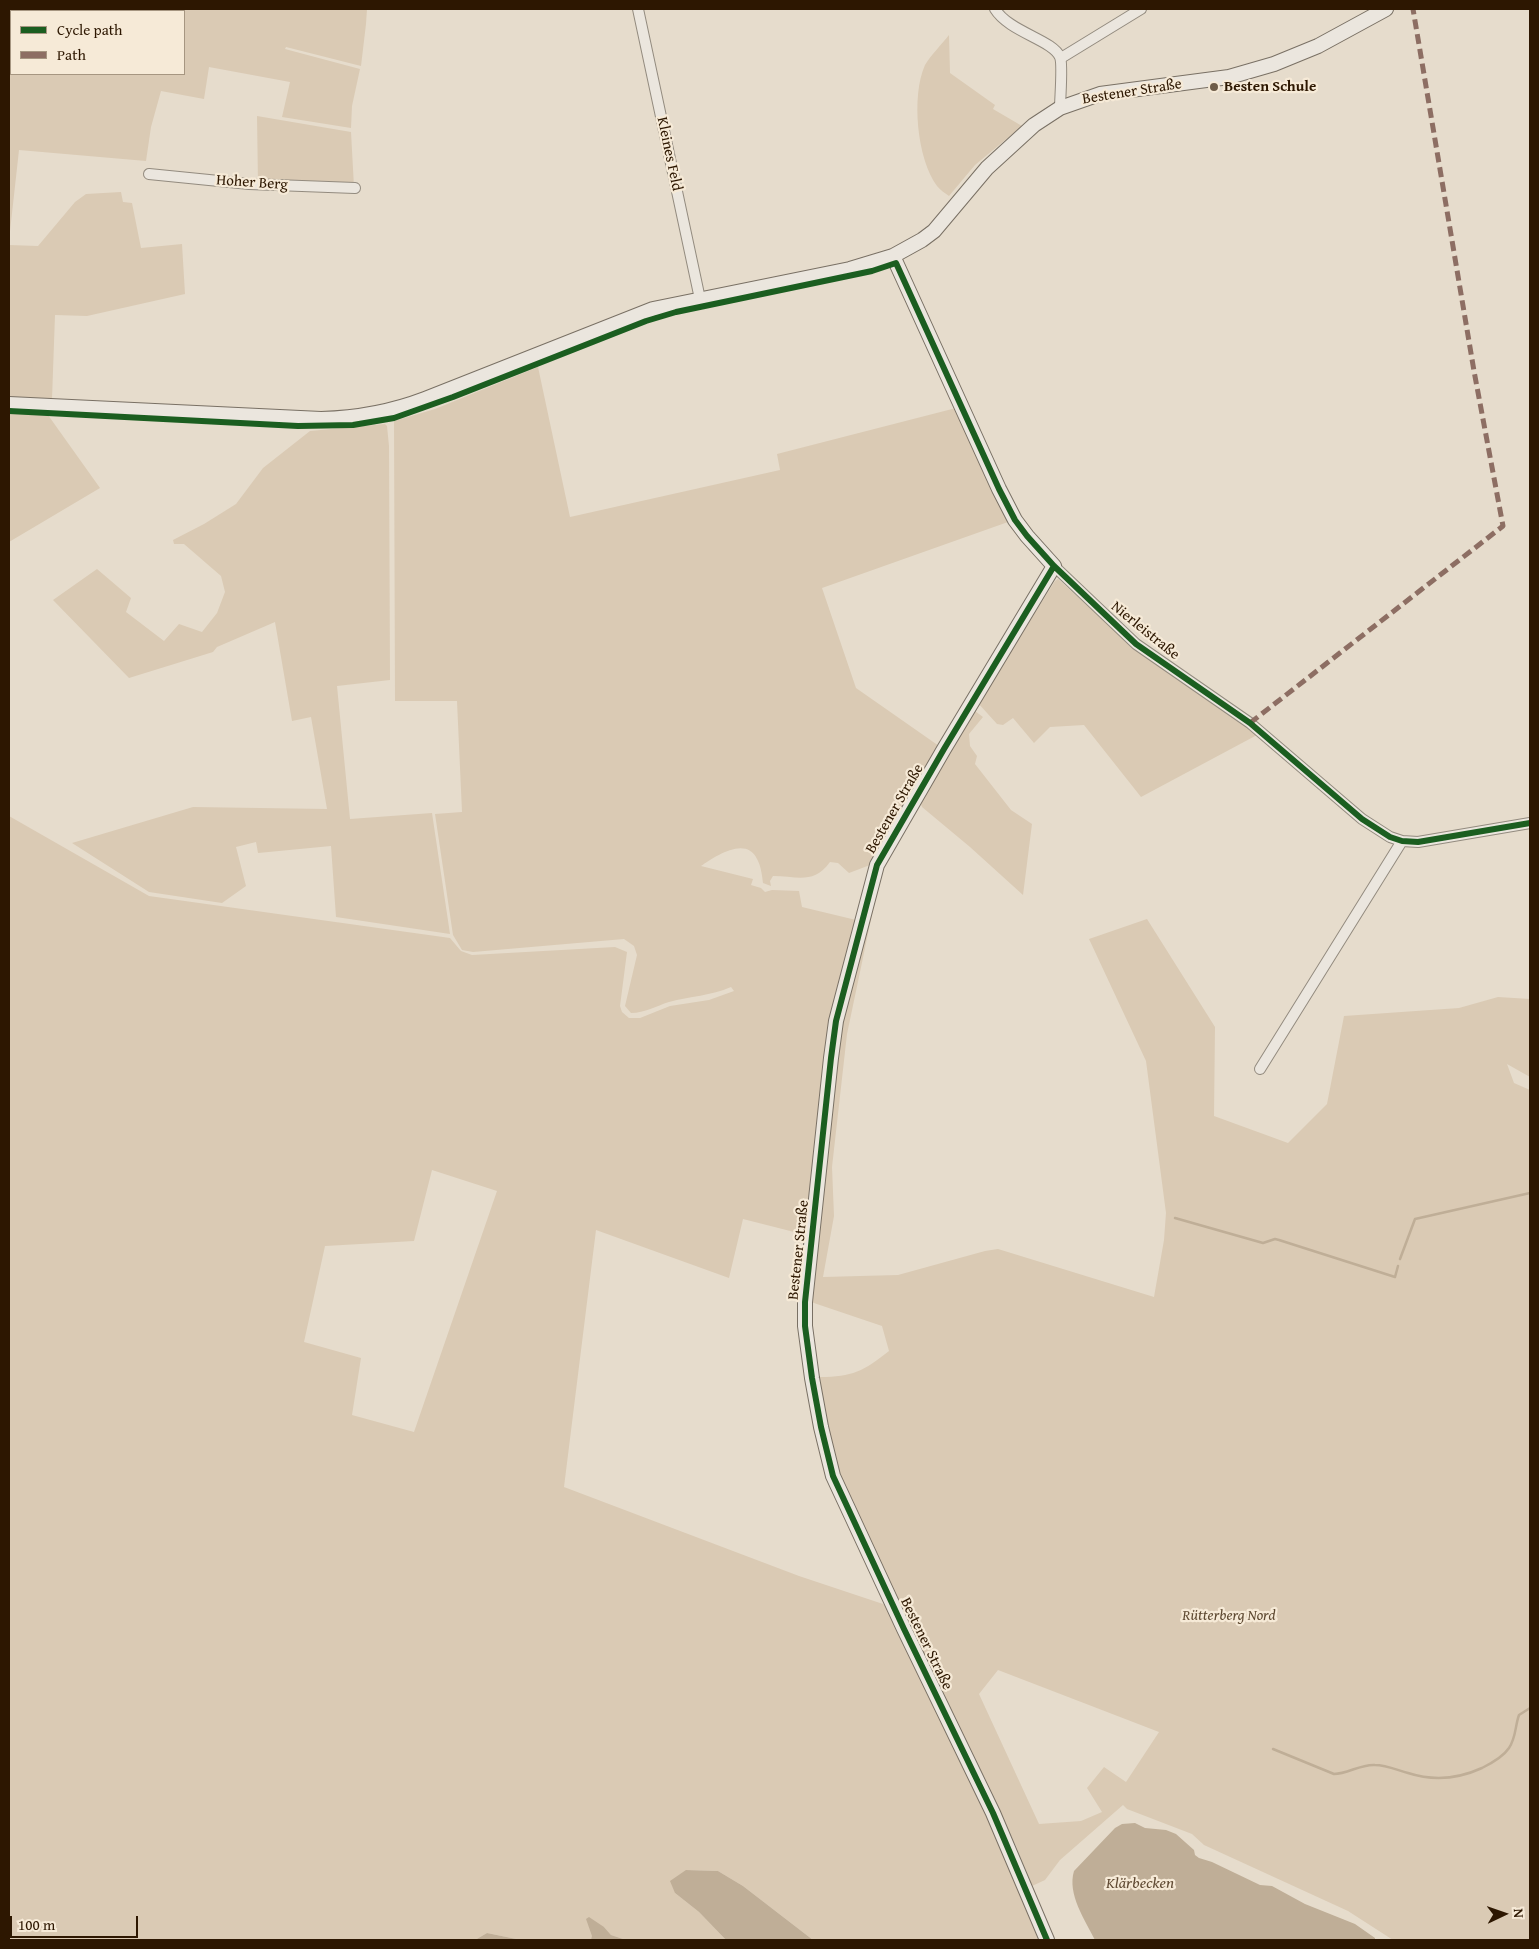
<!DOCTYPE html>
<html>
<head>
<meta charset="utf-8">
<style>
  body { margin:0 }
  #map { position:relative; width:1539px; height:1949px; overflow:hidden; background:#e6dccc; font-family:"Gentium Book Plus",serif }
  canvas { display:block }
  .frame { position:absolute; inset:0; border:10px solid #2d1701; pointer-events:none }
  .legend { position:absolute; left:10px; top:10px; width:175px; height:65px; box-sizing:border-box; background:#f6ead7; border:1px solid #a69681; margin:0; padding:6px 9px; list-style:none; font-size:15px; color:#2d1701 }
  .legend li { display:flex; align-items:center; gap:10px; height:25px }
  .legend b { width:25px; border:1px solid #a69681 }
  .north { position:absolute; left:1479px; top:1889px; width:50px; height:50px; -webkit-text-stroke:4px #f6ead7; paint-order:stroke; rotate:87deg; font-size:14px; font-weight:700; line-height:20px; text-align:center; color:#2d1701 }
  .north::after { content:''; display:block; margin:auto; width:18px; height:22px; background:#2d1701; clip-path:polygon(50% 0,100% 100%,50% 72%,0 100%) }
  .scale { position:absolute; left:10px; top:1916px; width:128px; height:22px; box-sizing:border-box; border:2px solid #2d1701; border-top:0; padding-left:6px; font-size:15px; line-height:18px; white-space:nowrap; color:#2d1701; -webkit-text-stroke:4px #f6ead7; paint-order:stroke }
</style>
</head>
<body>
<div id="map">
<canvas width="1539" height="1949"></canvas>
<div class="frame"></div>
<ul class="legend">
<li><b style="height:6px;background:#1b5e20"></b>Cycle path</li>
<li><b style="height:6px;background:#8d6e63"></b>Path</li>
</ul>
<div class="north">N</div>
<div class="scale">100 m</div>
</div>
<script>
const ctx = document.querySelector('canvas').getContext('2d');
ctx.lineJoin = 'round';
function fill(path, color) { ctx.fillStyle = color; ctx.fill(path, 'evenodd'); }
function trace(path, color, width, dash) { ctx.strokeStyle = color; ctx.lineWidth = width; ctx.lineCap = dash ? 'butt' : 'round'; ctx.setLineDash(dash || []); ctx.stroke(path); }
function drawText(font, color, halo, rows, align = 'center') {
  ctx.font = font + ' "Gentium Book Plus",serif'; ctx.lineWidth = 4.5; ctx.setLineDash([]); ctx.textBaseline = 'middle'; ctx.strokeStyle = halo; ctx.fillStyle = color; for (const [text, x, y, turn = 0] of rows) {
    ctx.save(); ctx.translate(x, y); ctx.rotate((+turn || 0) * Math.PI / 180); ctx.textAlign = isNaN(turn) ? turn : align; if (halo) ctx.strokeText(text, 0, 0); ctx.fillText(text, 0, 0); ctx.restore();
  }
}
const green = new Path2D(`
  M9 9H367L366 24 361 66 286 47 285 49 360 69 352 106 351 128 282 117 290 82 209 67 204 99 161 91 151 127 146 161 19 150 9 240ZM11 11H184V74H11Z
  M949 35 950 73 995 105 993 109 1022 126 975 165 949 196C945 193 940 190 937 186 917 159 911 96 925 65 931 55 942 44 949 35Z
  M257 116 351 132 354 187 258 184Z
  M121 192 123 202 132 203 141 248 182 244 185 294 87 316 55 315 52 399 9 397V245L38 246 75 202 86 194Z
  M538 367 570 517 780 470 777 454 956 408 1008 522 822 588 856 688 939 746 876 853 870 865 849 873 838 863 830 862C813 885 797 876 773 876L770 881 771 886 763 883C762 875 761 866 757 859 746 835 714 857 701 866L753 879 751 885 761 888 765 892 772 890 799 891 802 907 856 920 806 1235 743 1219 729 1278 596 1230 564 1487 799 1576 886 1605 1006 1850 1044 1940H813L743 1886 718 1871 687 1870 675 1893 699 1912 726 1940H626L611 1935 604 1927 593 1936 591 1940H521L487 1933 475 1940H9V816L149 896 450 938 461 951 472 955 615 947 627 952 620 1006 622 1012 629 1018H640L670 1006 709 1000 734 991 731 987C711 996 690 996 669 1002 656 1006 645 1013 631 1013L625 1006 637 955 634 946 624 939 473 952 462 950 453 935 435 814 462 812 457 701H395L394 421 435 409ZM432 1170 497 1191 414 1432 352 1415 361 1358 304 1342 325 1246 414 1241Z
  M9 413 48 415 100 488 9 542Z
  M385 424 387 426 389 446 390 680 337 686 350 819 432 813 450 934 336 917 331 846 258 853 256 842 236 847 246 886 222 903 149 892 72 843 193 807 327 809 311 717 292 721 275 622 217 647 213 652 129 678 53 600 97 569 131 598 126 612 164 641 179 624 202 632 217 613 225 592 221 576 184 544H174L173 540 204 524 236 504 263 468 310 431Z
  M1058 579 1132 646 1248 726 1257 735 1141 797 1084 725 1050 727 1034 743 1013 718 1003 725 997 724 978 703 1055 581Z
  M975 711 983 717 969 734 970 746 977 756 975 764 1011 810 1032 824 1023 895 970 847 922 807 920 802Z
  M882 867 847 1034 832 1167 834 1216 823 1277 898 1275 985 1251 998 1249 1154 1297 1164 1240 1166 1213 1146 1061 1089 939 1147 919 1215 1027 1214 1116 1288 1143 1327 1104 1344 1016 1459 1008 1498 997 1530 999V1077L1507 1064 1514 1083 1530 1090V1940H1393L1348 1911 1204 1845 1192 1834 1127 1809 1123 1805 1060 1860 1045 1880 1032 1886 1016 1846 843 1495 824 1426 820 1377C852 1377 864 1371 889 1351L882 1326 808 1301 835 1054ZM998 1670 1159 1732 1126 1782 1104 1767 1087 1788 1102 1812 1081 1821 1039 1824 979 1694Z`);
const water = new Path2D(`
  M1135 1823 1145 1828 1166 1830 1176 1834 1194 1850 1195 1855 1199 1858 1212 1862 1260 1885 1272 1886 1305 1904 1355 1924 1375 1938V1940H1095C1085 1920 1067 1894 1074 1871L1115 1828 1122 1824Z
  M686 1870 718 1871 743 1886 813 1940H726L699 1912 675 1893 670 1881Z
  M589 1917 604 1927 611 1935 626 1940H591L592 1936 586 1919Z
  M487 1933 521 1940H475Z`);
const stream = new Path2D(`
  M1175 1218 1263 1243 1275 1239 1279 1240 1395 1277 1398 1266
  M1400 1259 1415 1219 1530 1193
  M1273 1749 1334 1774C1348 1774 1360 1764 1375 1765 1386 1765 1397 1770 1408 1773 1433 1781 1458 1779 1482 1768 1492 1763 1503 1757 1509 1748 1516 1738 1515 1726 1519 1715L1530 1708`);
const street = new Path2D(`
  M638 9 700 299
  M995 9C1009 32 1053 40 1060 57 1063 64 1060 98 1060 108
  M1061 58 1141 9
  M149 174 249 184 355 188
  M1054 566 1136 644 1250 723 1362 819 1390 837 1402 841 1418 842 1530 823
  M1260 1069 1402 841`);
const secondary = new Path2D(`
  M893 256 999 489 1015 520 1027 536 1054 566 944 749 877 865 836 1021 831 1058 805 1302V1326L812 1378 821 1427 833 1476 904 1629 993 1813 1047 1940
  M9 404 321 419C358 418 391 412 425 399L653 309 850 269 893 256 922 240 934 231 987 168 1034 125 1060 108 1100 94 1229 77 1274 64 1318 46 1386 9`);
const quiet = new Path2D(`
  M1250 723 1503 526 1474 371 1413 9`);
const cycleway = new Path2D(`
  M9 411 298 426 353 425 394 418 453 397 646 321 676 312 872 271 896 263 999 489 1015 520 1027 536 1054 566 1136 644 1250 723 1362 819 1390 837 1402 841 1418 842 1530 823
  M1047 1940 993 1813 904 1629 833 1476 821 1427 812 1378 805 1326V1302L831 1058 836 1021 877 865 944 749 1054 566`);
const markers = [
  [1214,87,5,"#6e5c48"]
];
const poiNames = [
  ["Besten Schule",1224,87]
];
const streetNames = [
  ["Bestener Straße",1132,92,-9],
  ["Kleines Feld",669,154,78],
  ["Hoher Berg",252,183,4],
  ["Nierleistraße",1145,631,39],
  ["Bestener Straße",895,809,-60],
  ["Bestener Straße",799,1250,-84],
  ["Bestener Straße",926,1644,64]
];
const parkNames = [
  ["Rütterberg Nord",1229,1616]
];
const waterNames = [
  ["Klärbecken",1140,1884]
];
fill(green, '#dacab4');
fill(water, '#bfae97');
trace(stream, '#bfae97', 2.5);
trace(street, '#938b7f', 12);
trace(secondary, '#797064', 16);
trace(street, '#ebe6de', 10);
trace(secondary, '#ebe6de', 14);
trace(quiet, '#8d6e63', 5, [10, 5]);
trace(cycleway, '#1b5e20', 6);
for (const [x, y, r, color] of markers) { const dot = new Path2D(); dot.arc(x, y, r, 0, 2 * Math.PI); ctx.fillStyle = color; ctx.fill(dot); trace(dot, '#f6ead7', 2); }
drawText('bold 15px', '#2d1701', '#f6ead7', poiNames, 'left');
drawText('15px', '#2d1701', '#f6ead7', streetNames);
drawText('italic 15px', '#5e4931', '#f6ead7', parkNames);
drawText('italic 16px', '#614b34', '#f6ead7', waterNames);
</script>
</body>
</html>
